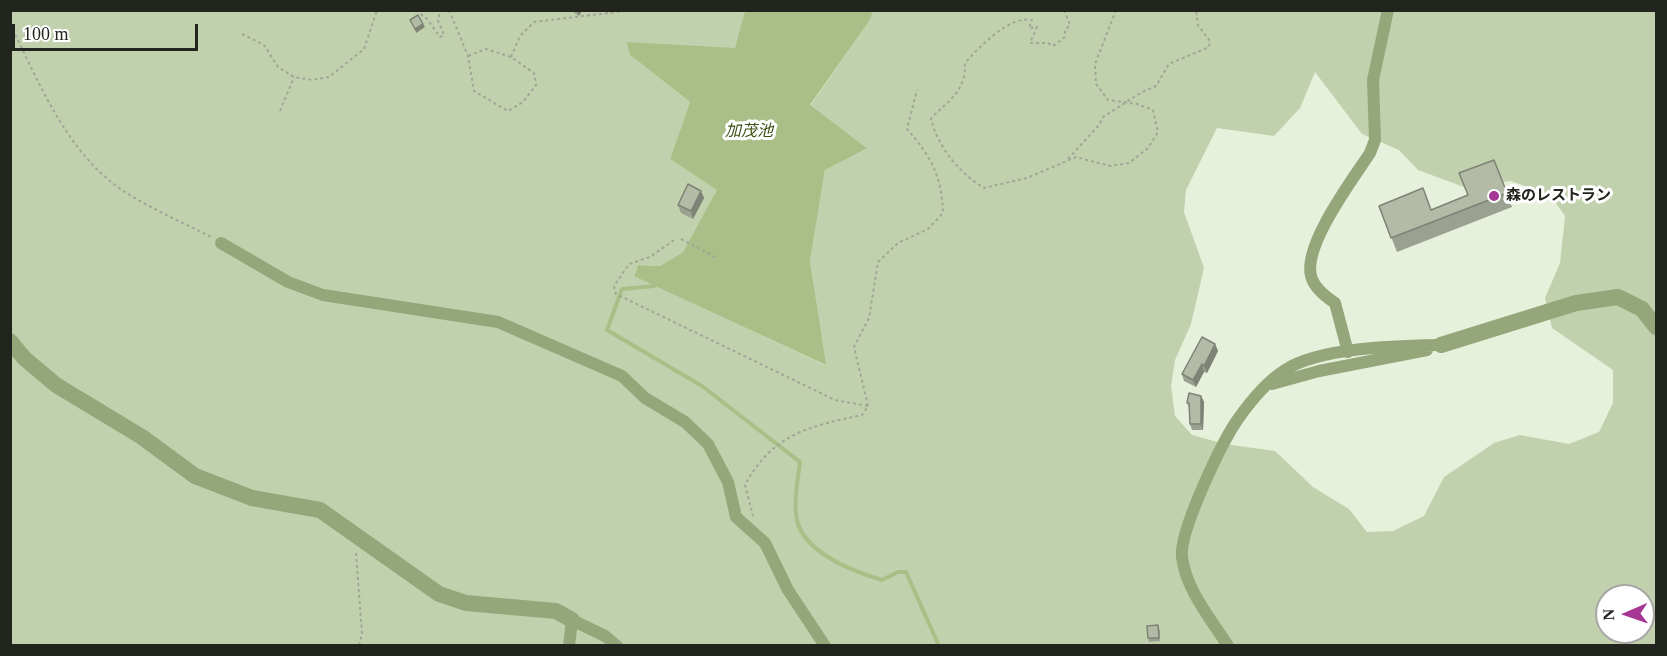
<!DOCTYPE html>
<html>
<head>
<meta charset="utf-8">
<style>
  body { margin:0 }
  #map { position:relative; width:1667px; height:656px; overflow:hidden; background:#e7f0db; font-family:"Times New Roman",serif }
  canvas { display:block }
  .frame { position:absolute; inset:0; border:12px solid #22251e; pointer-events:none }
  .north { position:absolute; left:1595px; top:584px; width:60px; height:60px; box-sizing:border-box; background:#fff; border:2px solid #a7a8a5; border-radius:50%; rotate:268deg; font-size:16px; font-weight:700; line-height:24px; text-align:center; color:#22251e }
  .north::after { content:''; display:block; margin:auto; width:21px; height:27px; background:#a73794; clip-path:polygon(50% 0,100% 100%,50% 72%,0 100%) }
  .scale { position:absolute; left:12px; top:24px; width:186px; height:27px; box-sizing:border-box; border:3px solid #22251e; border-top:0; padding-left:8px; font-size:18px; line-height:21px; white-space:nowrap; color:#22251e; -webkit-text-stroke:4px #fff; paint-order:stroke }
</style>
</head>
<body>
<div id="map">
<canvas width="1667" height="656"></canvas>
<div class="frame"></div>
<div class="north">N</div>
<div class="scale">100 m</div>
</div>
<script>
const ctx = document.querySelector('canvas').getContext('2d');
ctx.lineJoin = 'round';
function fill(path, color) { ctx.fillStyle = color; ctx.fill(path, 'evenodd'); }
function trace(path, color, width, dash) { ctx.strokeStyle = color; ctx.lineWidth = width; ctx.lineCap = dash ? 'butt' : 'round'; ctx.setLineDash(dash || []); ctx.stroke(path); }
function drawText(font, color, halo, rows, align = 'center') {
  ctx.font = font + ' "Times New Roman","Noto Sans JP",serif'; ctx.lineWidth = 6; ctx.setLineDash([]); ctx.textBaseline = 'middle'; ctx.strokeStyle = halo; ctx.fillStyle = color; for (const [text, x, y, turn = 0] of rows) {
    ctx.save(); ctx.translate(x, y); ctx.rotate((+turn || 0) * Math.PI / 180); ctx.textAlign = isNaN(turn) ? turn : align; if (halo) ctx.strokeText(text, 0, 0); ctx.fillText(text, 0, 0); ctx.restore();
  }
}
const green = new Path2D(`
  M10 11H745L736 48 630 55 690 102 670 159 718 190 683 252 660 266 638 265 634 275 825 365 810 261 825 170 866 147 810 106 870 20 873 11H1656V645H11ZM1315 72 1362 134 1399 150 1418 170 1464 187 1511 181 1550 195 1565 216 1560 263 1545 298 1552 328 1613 370V403L1599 432 1569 444 1520 435 1494 443 1444 477 1424 516 1393 531 1367 532 1349 509 1313 487 1275 451 1225 444 1192 435 1175 416 1171 386 1175 360 1191 324 1204 268 1184 212 1186 190 1217 128 1274 136 1300 108ZM1607 596H1643V632H1607Z`);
const water = new Path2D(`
  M745 11H873L870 20 810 105 867 148 825 170 810 261 826 365 634 276 638 265 660 266 683 252 717 190 670 159 690 102 630 55 627 42 735 48Z`);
const stream = new Path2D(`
  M657 283 654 286 622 289 607 330 702 386 800 462C798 479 794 497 796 514 799 551 852 571 882 580L898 572H906L939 646`);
const path = new Path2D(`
  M416 10 427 19 440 37 444 35 438 21 440 10
  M449 10 468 56 474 91 508 111 523 102 536 85 534 73 511 57 486 49 468 56
  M1064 10 1070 25 1065 30V37L1053 46 1048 43H1030L1037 27 1029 28 1032 20C1010 15 979 47 965 63 966 90 950 100 931 118 937 146 959 173 984 188L1027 178 1076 157 1110 166 1129 163 1148 148 1158 132 1153 110 1137 104 1108 100 1096 84 1095 64 1116 10
  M10 24C39 82 66 152 122 190 149 208 182 222 211 237
  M242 34 264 45 278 67 294 77 312 80 329 77 364 49 377 10
  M511 57 520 36 534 22 633 10
  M280 111 294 77
  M1068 159 1099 125 1103 117 1142 92 1156 86 1169 64 1209 47 1210 41 1198 25 1196 10
  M681 239 717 258
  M674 240 650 257 629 264 614 286 616 294 835 400 868 406 862 415C810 426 772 434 745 485L753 516
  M868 406 854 347 869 318 878 262 898 243 928 229 943 213C942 177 931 156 907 129L917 90
  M356 553 362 633 359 646`);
const minor = new Path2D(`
  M221 243 288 282 323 295 498 322 622 376 645 398 685 422 708 444 728 482 736 517 765 543 788 590 825 646
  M1348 352 1335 303C1326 297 1314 288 1311 276 1303 245 1353 179 1370 153L1375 140 1373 80 1388 10
  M1272 384 1319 371 1427 350
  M569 646 572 620 605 636 617 646
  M1228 646C1211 619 1186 590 1182 557 1179 531 1222 442 1238 419 1250 402 1266 382 1285 370 1321 347 1398 346 1441 345`);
const tertiary = new Path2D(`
  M10 341 24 358 56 385 142 437 195 476 252 498 320 510 439 594 466 603 556 611 572 620
  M1441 345 1576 303 1618 297 1642 309 1656 327`);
const wall = new Path2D(`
  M570 10H582L579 16Z
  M1494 160 1512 207 1397 252 1379 206 1431 210 1467 196Z
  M701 191 704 198 693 219 681 213 678 205Z
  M1215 344 1218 351 1207 373 1204 372 1196 387 1184 381 1182 374Z
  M1201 396 1204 402 1203 430H1192L1190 424V409L1187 403Z
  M1160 629V641L1149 642 1148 638Z`);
const shadedWall = new Path2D(`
  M577 10H582L579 16Z
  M423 24 425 27 416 33 415 29Z
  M701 191 704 198 693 219 691 211Z
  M1215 344 1218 351 1207 373 1204 366Z
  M1202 364 1204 372 1196 387 1193 380Z
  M1201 396 1204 402 1203 430 1201 424Z`);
const building = new Path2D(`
  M418 15 423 24 415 29 410 20Z
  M1494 160 1507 193 1391 238 1379 206 1423 188 1431 210 1468 195 1459 173Z
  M688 184 701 191 691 211 678 205Z
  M1202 337 1215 344 1204 366 1202 364 1193 380 1182 374Z
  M1189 393 1201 396V424H1190L1189 403H1187Z
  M1158 625 1159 638H1148L1147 626Z`);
const markers = [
  [1494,196,6,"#a73794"]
];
const poiNames = [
  ["森のレストラン",1506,196]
];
const waterNames = [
  ["加茂池",749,132]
];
fill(green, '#c2d1ad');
fill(water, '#a9bf87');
trace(stream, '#a9bf87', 4);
trace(path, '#a0a797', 2, [3, 3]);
trace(minor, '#95a67b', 12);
trace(tertiary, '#95a67b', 16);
fill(wall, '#9aa190');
fill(shadedWall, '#7d8375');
fill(building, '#b3bba7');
trace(building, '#7d8375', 1.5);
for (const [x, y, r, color] of markers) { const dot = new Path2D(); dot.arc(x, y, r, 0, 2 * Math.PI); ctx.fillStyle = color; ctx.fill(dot); trace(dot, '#fff', 2); }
drawText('bold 15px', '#22251e', '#fff', poiNames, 'left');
drawText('italic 16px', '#3c5013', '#fff', waterNames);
</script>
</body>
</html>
